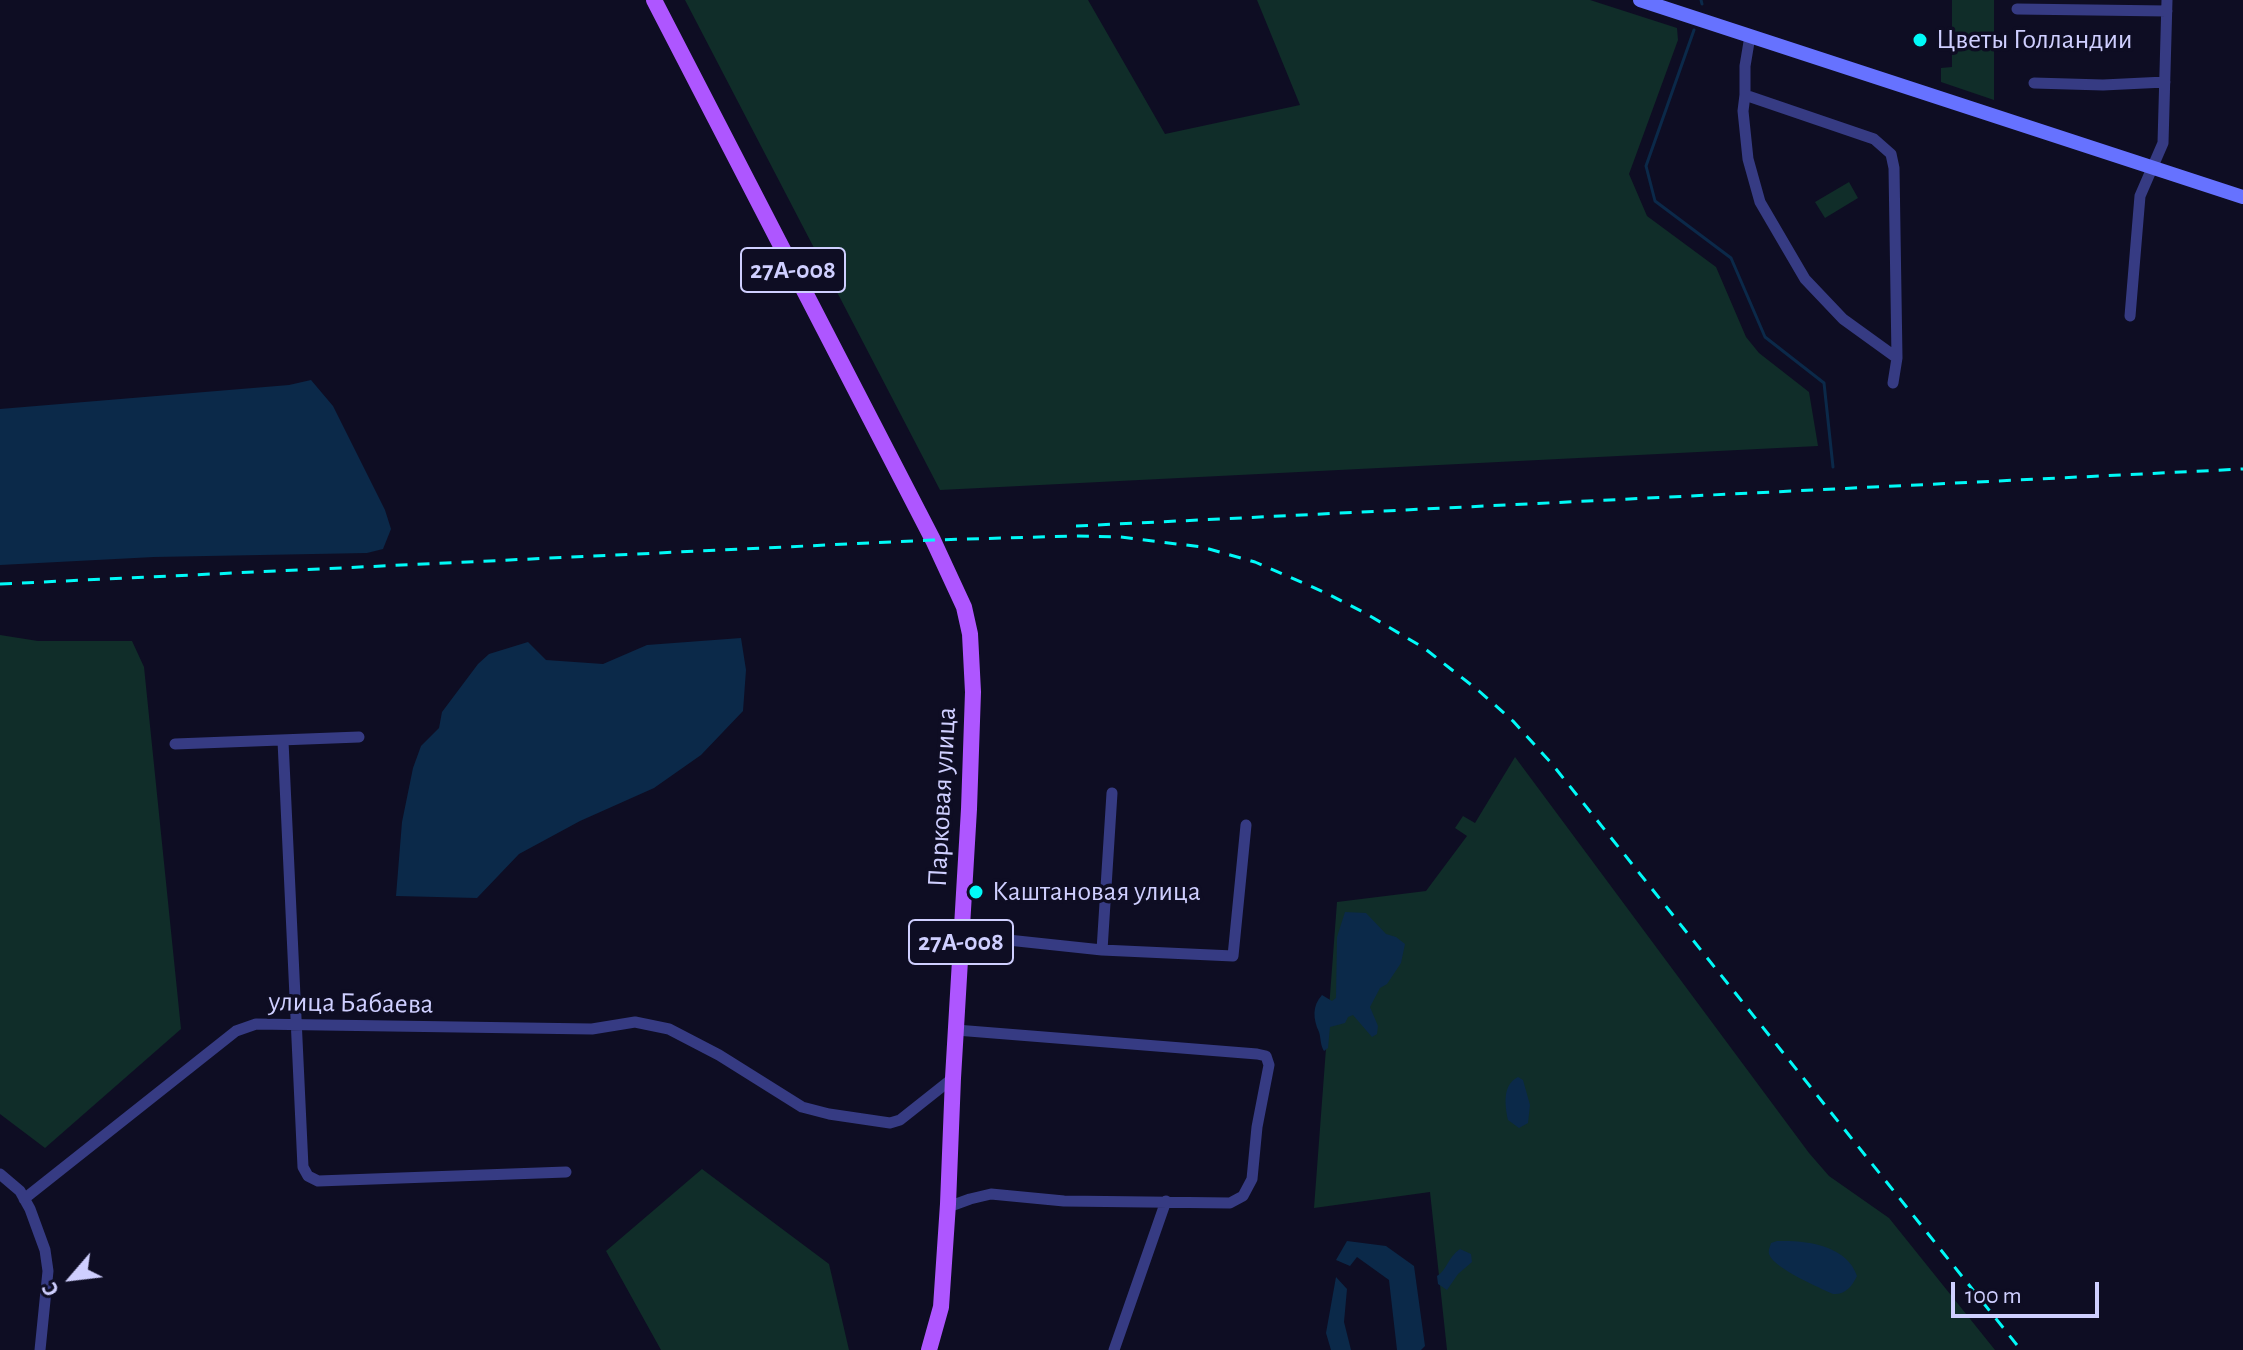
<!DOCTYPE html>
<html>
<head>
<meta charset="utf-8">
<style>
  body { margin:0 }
  #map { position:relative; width:2243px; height:1350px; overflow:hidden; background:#0e0d23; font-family:"Alegreya Sans",sans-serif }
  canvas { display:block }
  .north { position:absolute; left:32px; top:1238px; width:80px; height:80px; -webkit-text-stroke:6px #0e0d23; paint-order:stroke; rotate:242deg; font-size:22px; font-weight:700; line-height:32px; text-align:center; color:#cfcfff }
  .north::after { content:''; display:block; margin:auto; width:28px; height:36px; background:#cfcfff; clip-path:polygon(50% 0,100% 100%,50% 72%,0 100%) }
  .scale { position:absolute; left:1951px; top:1282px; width:148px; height:36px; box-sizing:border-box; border:4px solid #cfcfff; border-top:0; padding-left:10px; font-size:24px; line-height:28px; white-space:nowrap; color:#cfcfff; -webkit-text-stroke:6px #0e0d23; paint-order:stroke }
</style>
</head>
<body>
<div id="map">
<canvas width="2243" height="1350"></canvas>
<div class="north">С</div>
<div class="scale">100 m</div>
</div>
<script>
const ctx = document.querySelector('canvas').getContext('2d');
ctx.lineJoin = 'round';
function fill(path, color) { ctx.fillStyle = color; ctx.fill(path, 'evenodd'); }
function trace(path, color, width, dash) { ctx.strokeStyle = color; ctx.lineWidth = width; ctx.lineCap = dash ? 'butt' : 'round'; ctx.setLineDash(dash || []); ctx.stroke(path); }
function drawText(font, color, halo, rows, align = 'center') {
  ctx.font = font + ' "Alegreya Sans",sans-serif'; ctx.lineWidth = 7; ctx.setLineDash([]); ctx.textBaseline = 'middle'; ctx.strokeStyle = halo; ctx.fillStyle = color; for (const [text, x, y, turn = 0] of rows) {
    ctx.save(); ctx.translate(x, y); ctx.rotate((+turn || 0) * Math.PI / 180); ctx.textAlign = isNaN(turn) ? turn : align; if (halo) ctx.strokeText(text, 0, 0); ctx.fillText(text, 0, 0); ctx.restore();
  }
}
const green = new Path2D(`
  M685 0H1088L1165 134 1300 105 1257 0H1590L1677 28 1678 40 1629 174 1647 216 1716 267 1746 337 1759 353 1809 392 1818 446 940 490Z
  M1952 0H1994V100L1941 82V68L1952 67Z
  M1849 182 1858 198 1825 218 1815 202Z
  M0 635 38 641H132L144 667 181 1029 45 1148 0 1114Z
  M1515 757 1809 1153 1829 1176 1889 1218 1995 1350H1447L1430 1192 1314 1208 1337 902 1426 891 1467 836 1455 828 1463 816 1475 823Z
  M702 1169 829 1264 849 1350H661L606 1251Z`);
const water = new Path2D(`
  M311 380 333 406 385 510 391 529 383 549 367 553 154 557 0 565V409L289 385Z
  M741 638 746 670 743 711 701 755 654 788 580 821 519 854 477 898 396 896 402 822 413 768 421 746 439 728 442 712 478 664 489 654 528 642 546 660 603 664 647 645Z
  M1345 912 1366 913 1386 934 1396 937 1405 944 1401 963 1387 984 1380 988 1370 1007 1378 1026 1377 1034 1372 1037 1353 1015 1348 1017 1345 1023 1330 1027 1328 1048 1324 1051C1320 1045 1321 1038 1319 1032 1313 1019 1312 1006 1322 995L1332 1001 1336 998 1337 937Z
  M1518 1077 1523 1080 1530 1105 1528 1123 1519 1128 1508 1120C1505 1105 1502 1085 1518 1077Z
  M1347 1241 1386 1246 1414 1266 1425 1346 1421 1350H1397L1389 1280 1357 1257 1350 1266 1336 1260Z
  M1777 1241C1806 1240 1847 1245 1857 1276 1852 1286 1846 1295 1833 1294 1820 1288 1776 1269 1770 1256 1767 1252 1770 1247 1771 1243Z
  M1460 1249 1471 1254 1472 1262 1458 1274 1447 1290 1438 1284 1437 1276C1447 1270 1448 1257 1460 1249Z
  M1336 1277 1347 1289 1344 1322 1351 1350H1331L1326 1333Z`);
const stream = new Path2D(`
  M1701 0 1702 4
  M1694 30 1646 166 1655 201 1731 258 1765 337 1824 383 1833 467`);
const street = new Path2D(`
  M2017 9 2167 11
  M2034 83 2103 85 2165 82
  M1745 95 1874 139 1891 154 1894 168 1897 358 1843 319 1805 279 1760 202 1748 159 1743 111 1745 95V66L1750 36
  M2130 316 2140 196 2163 143 2167 0
  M1893 383 1897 358
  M283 741 303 1167 308 1176 318 1181 566 1172
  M175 744 359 737
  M961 935 1102 950 1233 956 1246 825
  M1102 950 1112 793
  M0 1174 20 1191 30 1209 45 1250 48 1271 40 1350
  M24 1199 236 1031 256 1024 592 1029 635 1022 669 1029 719 1055 802 1107 829 1114 890 1123 900 1120 953 1078
  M948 1207 970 1199 991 1194 1064 1201 1230 1203 1243 1196 1252 1179 1257 1127 1269 1065 1266 1056 1257 1054 956 1030
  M1114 1350 1166 1201`);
const secondary = new Path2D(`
  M1640 0 2243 197`);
const primary = new Path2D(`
  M654 0 933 540 964 607 970 634 973 692 969 809 953 1078 948 1204 941 1307 929 1350`);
const rail = new Path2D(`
  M1076 526 2243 469
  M0 584 933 540 1073 536 1120 537 1202 547 1255 562 1326 593 1365 613 1424 648 1479 691 1513 721 1552 764 2021 1350`);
const markers = [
  [1920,40,8,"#00faf8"],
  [976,892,8,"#00faf8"]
];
const shields = [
  [793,270,104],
  [961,942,104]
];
const shieldNames = [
  ["27А-008",793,270],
  ["27А-008",961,942]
];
const poiNames = [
  ["Цветы Голландии",1936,40],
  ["Каштановая улица",992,892]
];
const streetNames = [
  ["Парковая улица",942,797,-87],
  ["улица Бабаева",351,1003,1]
];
fill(green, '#102d29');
fill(water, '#0b2949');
trace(stream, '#0b2949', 3);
trace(street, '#363b83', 11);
trace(secondary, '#6672ff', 14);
trace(primary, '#ae56ff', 16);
trace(rail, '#00faf8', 3, [12, 10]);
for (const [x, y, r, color] of markers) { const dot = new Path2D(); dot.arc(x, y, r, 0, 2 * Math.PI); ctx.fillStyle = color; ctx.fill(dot); trace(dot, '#0e0d23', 3); }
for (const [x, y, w] of shields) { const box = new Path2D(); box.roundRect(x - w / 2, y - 22, w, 44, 6); ctx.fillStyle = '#0e0d23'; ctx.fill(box); trace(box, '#cfcfff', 2); }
drawText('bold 26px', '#cfcfff', null, shieldNames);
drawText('28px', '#cfcfff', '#0e0d23', poiNames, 'left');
drawText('28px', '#cfcfff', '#0e0d23', streetNames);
</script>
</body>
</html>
